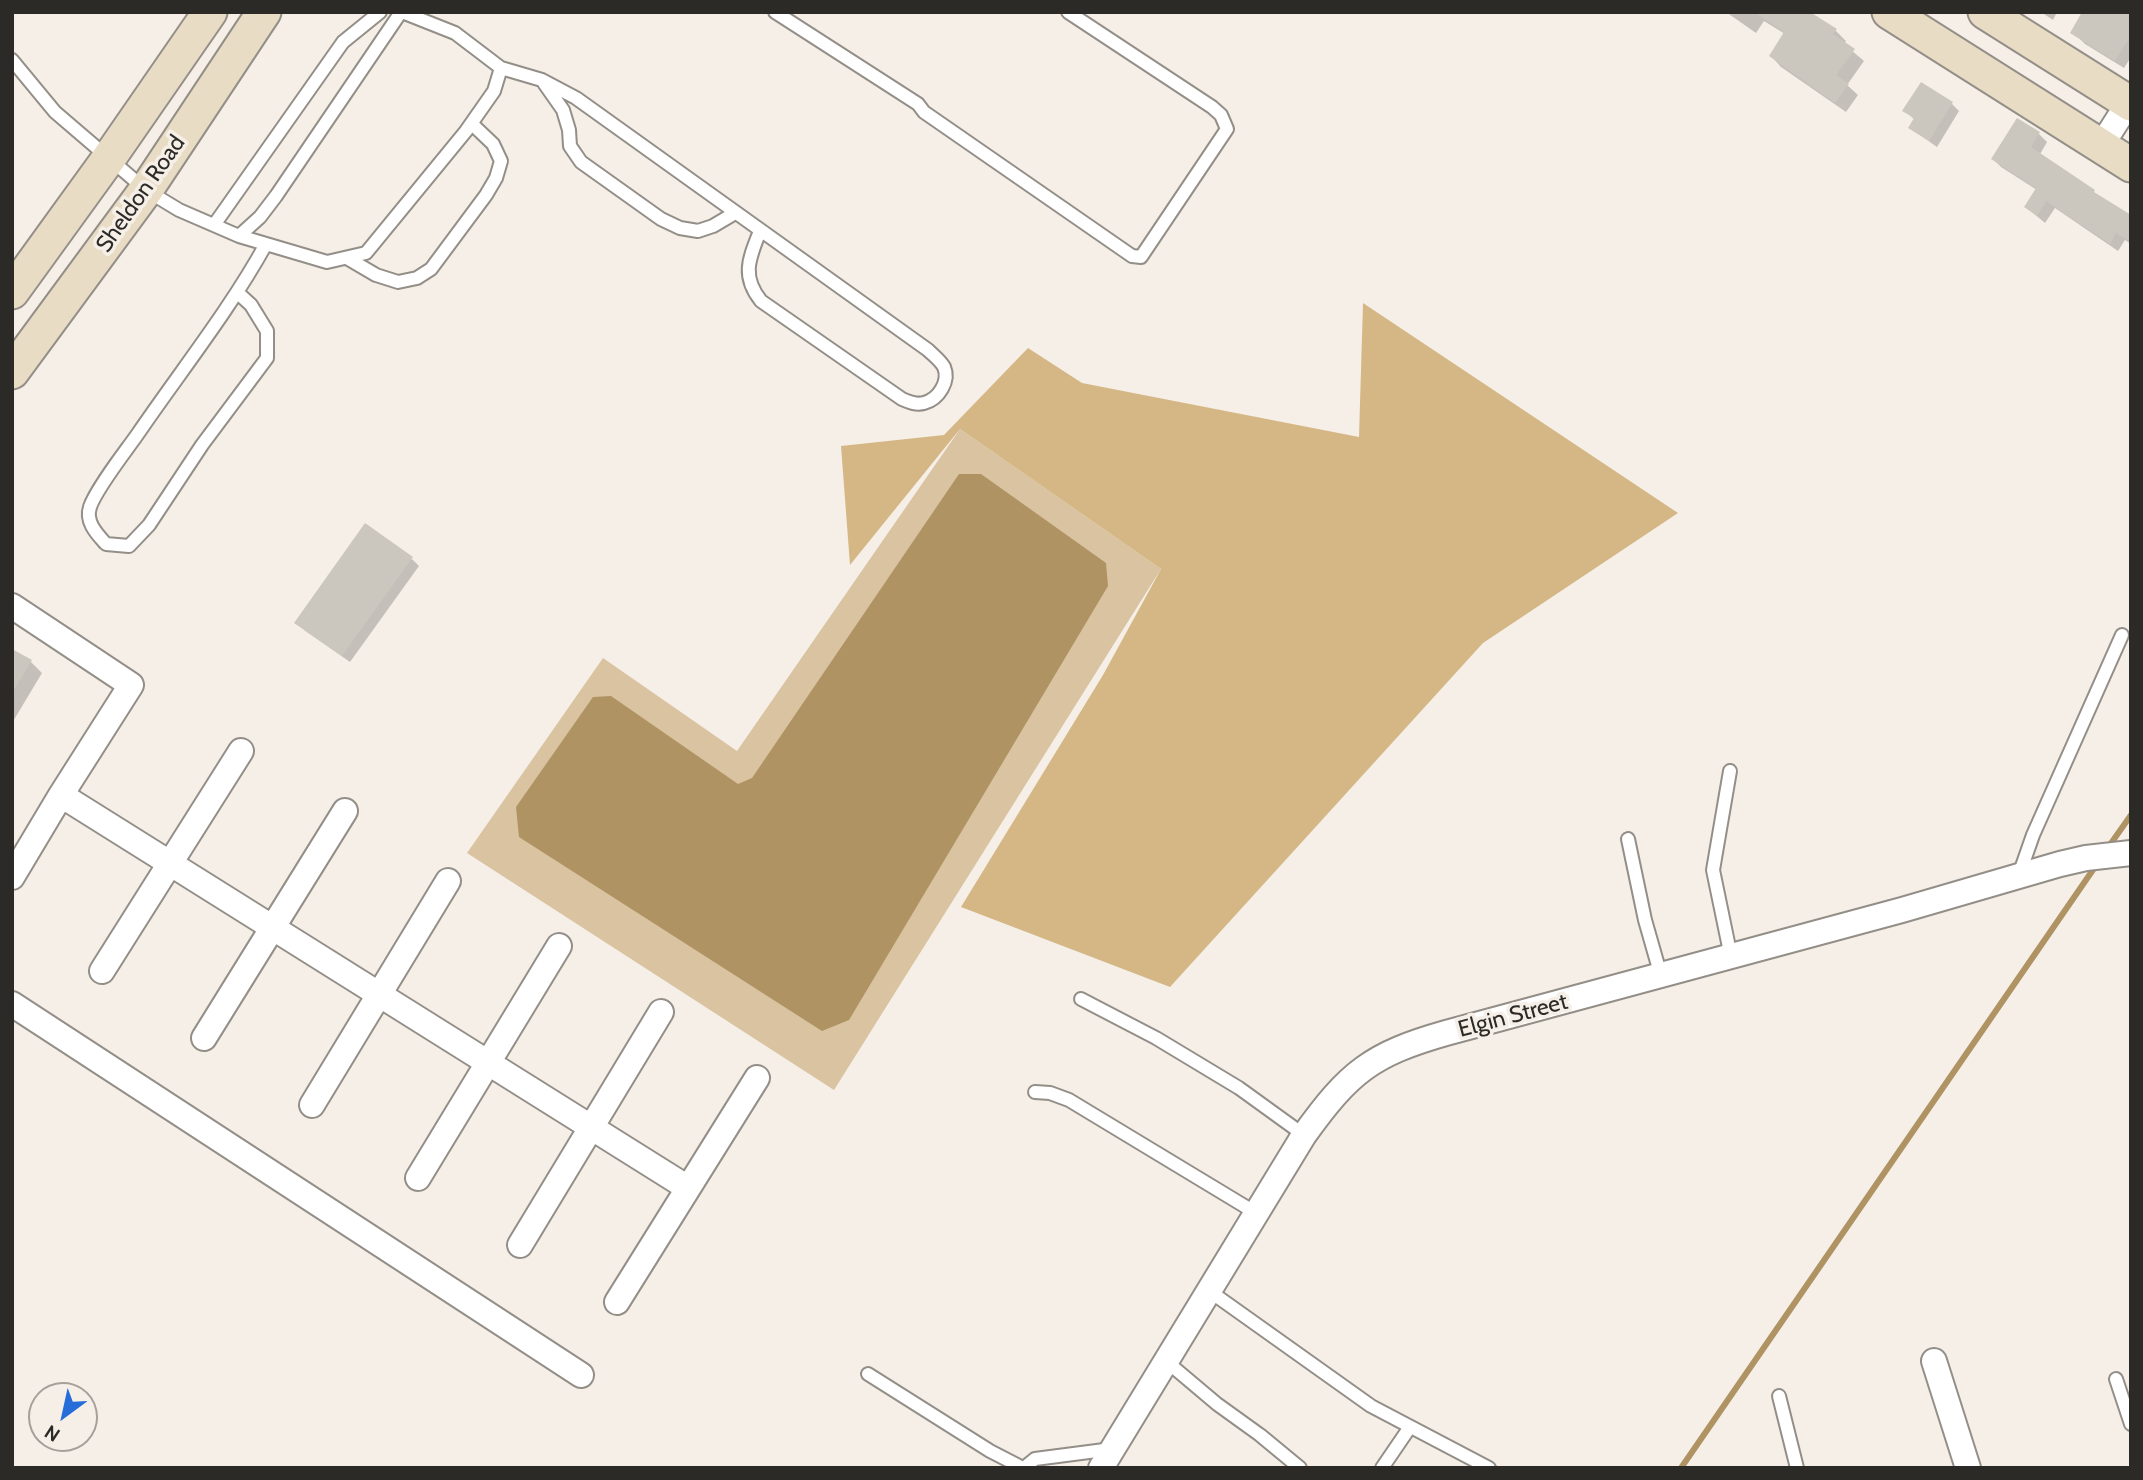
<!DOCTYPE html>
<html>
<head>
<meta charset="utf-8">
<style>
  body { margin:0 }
  #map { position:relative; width:2143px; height:1480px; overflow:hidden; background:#f5efe7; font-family:Cabin,sans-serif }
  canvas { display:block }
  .frame { position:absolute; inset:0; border:14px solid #2c2a27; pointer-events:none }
  .north { position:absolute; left:28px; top:1382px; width:70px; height:70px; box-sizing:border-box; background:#f5efe7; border:2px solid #a5a09a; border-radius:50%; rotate:213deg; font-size:19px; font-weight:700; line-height:28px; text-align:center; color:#2c2a27 }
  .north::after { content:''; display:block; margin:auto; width:24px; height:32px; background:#276dd9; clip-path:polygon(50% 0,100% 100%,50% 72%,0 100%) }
</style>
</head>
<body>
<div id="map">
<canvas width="2143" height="1480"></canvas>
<div class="frame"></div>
<div class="north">N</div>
</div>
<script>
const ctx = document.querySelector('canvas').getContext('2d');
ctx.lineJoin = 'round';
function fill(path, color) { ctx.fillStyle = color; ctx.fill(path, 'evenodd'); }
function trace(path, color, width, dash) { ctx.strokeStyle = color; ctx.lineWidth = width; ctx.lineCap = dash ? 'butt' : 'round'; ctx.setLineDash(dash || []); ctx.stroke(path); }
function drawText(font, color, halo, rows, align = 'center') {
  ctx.font = font + ' Cabin,sans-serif'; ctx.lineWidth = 7; ctx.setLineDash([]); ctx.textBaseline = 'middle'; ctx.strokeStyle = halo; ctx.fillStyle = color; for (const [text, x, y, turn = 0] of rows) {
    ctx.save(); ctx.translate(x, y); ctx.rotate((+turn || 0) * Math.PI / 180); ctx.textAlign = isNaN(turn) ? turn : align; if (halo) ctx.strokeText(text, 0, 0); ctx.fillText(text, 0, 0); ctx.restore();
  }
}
const green = new Path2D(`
  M960 429 1161 569 834 1090 467 853 603 658 737 751Z`);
const forest = new Path2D(`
  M1363 303 1678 513 1483 643 1170 987 961 907 1103 675 1161 569 960 429 850 565 841 446 944 435 1028 348 1082 383 1359 437Z`);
const water = new Path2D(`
  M959 474H981L1106 563 1108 586 849 1020 822 1031 519 837 516 807 593 697 611 696 738 784 752 778Z`);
const shadow = new Path2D(`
  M1726 12H1810L1835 30 1846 41 1844 44 1864 61 1847 85 1858 95 1846 112 1781 67 1771 56 1785 34 1764 21 1756 33Z
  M2041 12H2057L2053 20Z
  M2092 12H2131V57L2124 68 2085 44 2076 35Z
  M1921 84 1952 104 1959 111 1937 147 1910 128 1915 120 1905 111Z
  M2017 120 2039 134 2047 142 2039 156 2131 218V244L2125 240 2118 251 2055 208 2045 223 2026 207 2037 190 2001 167 1993 159Z
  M412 559 419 566 350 662 304 630Z
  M12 651 31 662 42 673 12 723Z`);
const stream = new Path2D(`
  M2107 849 2131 815
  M1681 1468 2097 864`);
const building = new Path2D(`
  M1754 12H1810L1837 29 1833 34 1855 49 1836 75 1849 84 1835 103 1769 56 1784 32Z
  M2082 12H2125L2131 16V35L2115 61 2070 33Z
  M1921 82 1953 102 1929 141 1908 128 1914 118 1902 111Z
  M2017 118 2040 132 2031 147 2095 190 2094 192 2131 215V242L2116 233 2110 244 2046 201 2037 216 2024 207 2036 188 1991 159Z
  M365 523 413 557 342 656 294 623Z
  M12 649 32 660 12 693Z`);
const service = new Path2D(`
  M775 12 918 104 924 112 1132 256 1141 257 1227 129 1221 115 1212 107 1068 12
  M12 60 55 112 146 190 179 210 239 236 327 262 366 253 466 131 494 91 501 68 455 33 402 12
  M501 68 542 80 576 98 928 350C934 356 940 360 944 367 950 381 939 399 924 403 916 405 909 402 902 399L761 301C741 276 749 259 760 231
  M544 83 563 110 569 130 570 146 581 162 661 219 680 228 698 231 713 226 735 213
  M214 225 343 42 380 12
  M239 236 260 217 276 196 401 12
  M347 258 376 275 398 282 417 278 431 269 486 195 496 178 501 161 493 144 472 124
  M238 293 251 305 267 331V358L202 445 149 525 129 546 106 544C97 534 85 522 90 507 96 489 125 452 137 435 180 372 229 311 266 244
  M1730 771 1713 870 1731 957
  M1628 839 1645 920 1661 976
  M2019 875 2033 835 2122 635
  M1081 999 1156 1038 1239 1088 1304 1135
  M1035 1092 1050 1093 1069 1100 1256 1213
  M1208 1290 1371 1406 1489 1468
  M1166 1361 1217 1404 1260 1435 1300 1468
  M868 1374 990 1451 1023 1468
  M2116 1379 2131 1424
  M1779 1396 1797 1468
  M1024 1468 1035 1459 1112 1449
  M1382 1468 1410 1427`);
const minor = new Path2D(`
  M2101 146 2131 99
  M12 606 131 685 61 795 688 1188
  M12 877 61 795
  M102 971 241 751
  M12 1004 581 1375
  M204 1038 345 811
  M312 1105 448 881
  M418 1178 559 946
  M520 1245 661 1012
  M617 1302 757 1078
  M1934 1361 1968 1468
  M1101 1468 1304 1135C1349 1072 1372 1054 1446 1033L1902 910 2060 864 2086 858 2131 853`);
const secondary = new Path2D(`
  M1889 12 2131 165
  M1985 12 2131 104
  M12 292 109 158 210 12
  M12 372 146 190 264 12`);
const streetNames = [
  ["Sheldon Road",141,194,-55],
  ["Elgin Street",1513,1016,-15]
];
fill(green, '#d9c3a0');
fill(forest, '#d5b786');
fill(water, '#b09363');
fill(shadow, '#0003');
trace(stream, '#b09363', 6);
fill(building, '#cbc6be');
trace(service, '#938e87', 16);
trace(minor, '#938e87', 28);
trace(secondary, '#938e87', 37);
trace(service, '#fff', 12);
trace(minor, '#fff', 24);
trace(secondary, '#e9dcc4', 33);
drawText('23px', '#2c2a27', '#f5efe7', streetNames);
</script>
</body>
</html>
